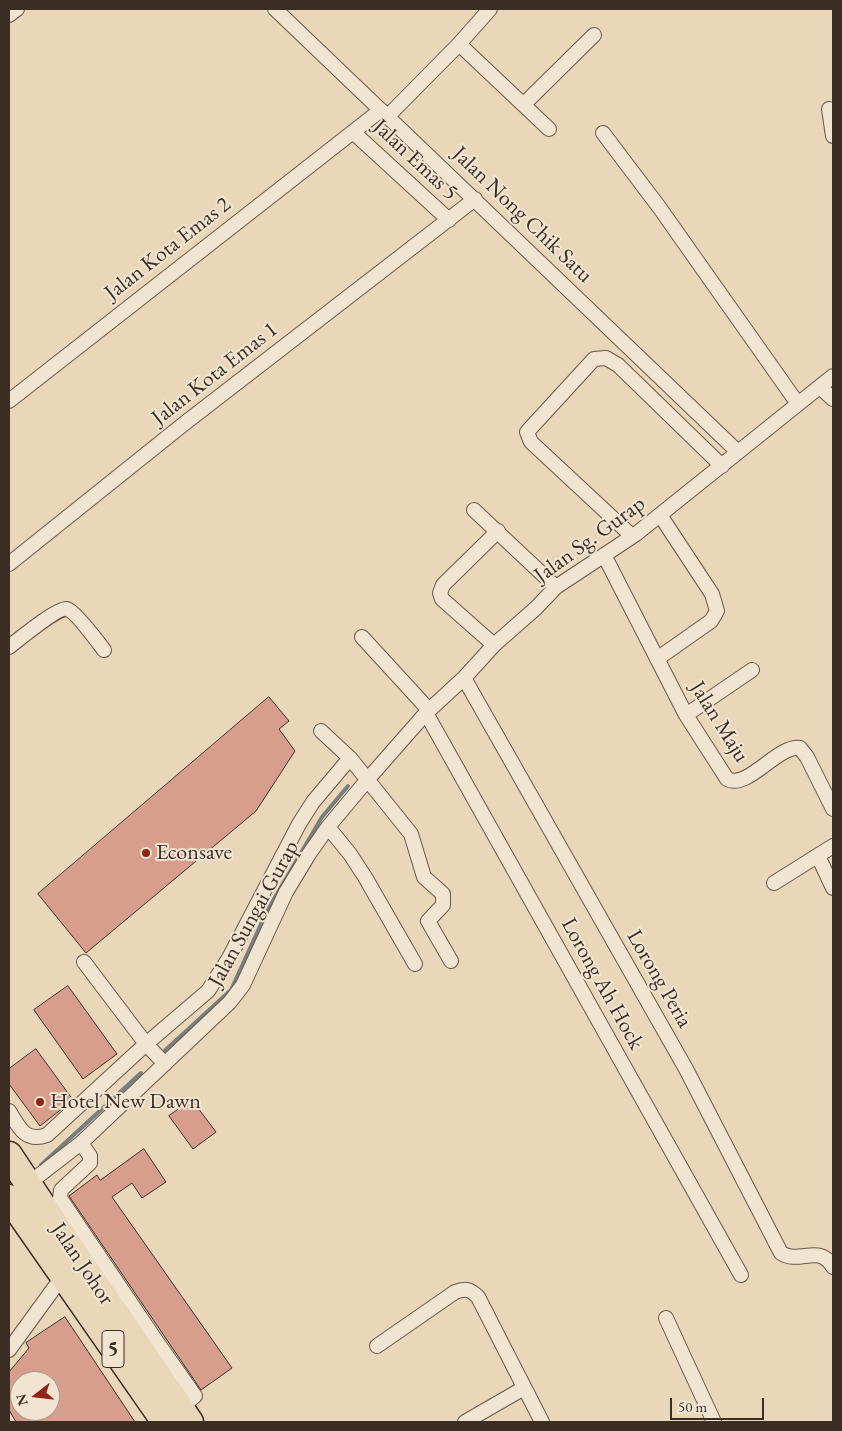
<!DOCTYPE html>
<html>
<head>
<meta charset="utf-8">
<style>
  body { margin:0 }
  #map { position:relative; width:842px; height:1431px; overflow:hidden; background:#ead7ba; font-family:"EB Garamond",serif }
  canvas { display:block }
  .frame { position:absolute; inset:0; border:10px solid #3c2d24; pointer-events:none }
  .north { position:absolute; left:10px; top:1371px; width:50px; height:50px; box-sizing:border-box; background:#f1e5d2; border:1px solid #a99b8c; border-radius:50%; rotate:254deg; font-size:14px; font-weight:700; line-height:20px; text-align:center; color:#3c2d24 }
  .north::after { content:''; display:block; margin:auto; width:18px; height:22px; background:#8f2418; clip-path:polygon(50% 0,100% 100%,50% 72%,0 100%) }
  .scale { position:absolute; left:670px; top:1398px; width:94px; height:22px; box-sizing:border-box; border:2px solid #3c2d24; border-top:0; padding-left:6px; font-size:15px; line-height:18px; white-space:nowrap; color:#3c2d24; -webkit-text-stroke:4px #f1e5d2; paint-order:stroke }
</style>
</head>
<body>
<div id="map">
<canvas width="842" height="1431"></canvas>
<div class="frame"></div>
<div class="north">N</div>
<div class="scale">50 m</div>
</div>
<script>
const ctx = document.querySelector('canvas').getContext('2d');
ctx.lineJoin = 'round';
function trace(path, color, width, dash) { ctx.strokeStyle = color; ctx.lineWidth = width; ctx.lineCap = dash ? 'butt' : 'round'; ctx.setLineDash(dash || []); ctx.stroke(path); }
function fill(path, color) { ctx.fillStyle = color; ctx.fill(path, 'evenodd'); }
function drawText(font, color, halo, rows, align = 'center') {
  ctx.font = font + ' "EB Garamond",serif'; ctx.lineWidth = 4; ctx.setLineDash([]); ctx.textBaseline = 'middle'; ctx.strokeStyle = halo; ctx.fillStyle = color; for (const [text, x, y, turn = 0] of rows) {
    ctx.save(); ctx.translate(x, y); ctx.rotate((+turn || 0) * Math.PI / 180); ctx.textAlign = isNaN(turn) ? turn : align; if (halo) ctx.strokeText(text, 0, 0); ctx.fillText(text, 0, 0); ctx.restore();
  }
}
const stream = new Path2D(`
  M160 1055 231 990 267 911 322 817 348 786
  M41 1165 141 1073`);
const building = new Path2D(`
  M269 697 289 721 279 729 295 751 256 811 86 953 38 894Z
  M68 986 117 1054 83 1079 34 1010Z
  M36 1049 73 1100 40 1126 9 1084V1069Z
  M192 1100 216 1132 193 1149 169 1116Z
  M144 1149 166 1182 142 1198 132 1183 112 1197 232 1368 201 1390 69 1196 97 1175 100 1180Z
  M65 1317 135 1422H16L9 1410V1372L29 1348 26 1343ZM20 1381H50V1411H20Z`);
const street = new Path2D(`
  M275 9 738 452
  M9 15 17 9
  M459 44 549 129
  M524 104 594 35
  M829 109 833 136
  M388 116 459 44 490 9
  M353 132 449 220
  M603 133 659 207 798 404
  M820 387 833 399
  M9 401 381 110
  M474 510 556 587
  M632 536 531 442 527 432 594 359 606 358 618 365 722 466
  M604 555 686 715 727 779C748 790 777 745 800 748L807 757 833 809
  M9 564 185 423 475 199
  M362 637 429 710
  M494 645 442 599 440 593 443 585 498 531
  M9 647C18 640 58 607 67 609 75 611 98 642 104 650
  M657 659 711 621 717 611 712 594 660 515
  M464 678 686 1069 781 1253C800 1265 819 1243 833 1267
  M426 713 741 1275
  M686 715 752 670
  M321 731 350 758 411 834 424 877 443 894V905L428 921 451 961
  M328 827 350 854 365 877 415 964
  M818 856 833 888
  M774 883 833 846
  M84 962 146 1044 165 1064
  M9 1111C19 1127 25 1143 47 1135L146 1044 208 991 229 958 299 824 313 802 350 758
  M81 1143 90 1156V1163L61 1190 60 1198 155 1339 195 1396 181 1408
  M24 1187 81 1143 230 1002 243 985 286 892 309 854 328 827 368 779 426 713 464 678 494 645 536 608 556 587 636 534 833 376
  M666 1318 714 1422
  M377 1346 455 1292C466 1288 470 1289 478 1297L542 1422
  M9 1350 65 1273
  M465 1422 524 1388`);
const highway = new Path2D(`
  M9 1155 80 1262 190 1422
  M9 1198 165 1422`);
const markers = [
  [146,853,5,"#8f2418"],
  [40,1102,5,"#8f2418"]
];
const shields = [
  [113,1349,22]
];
const shieldNames = [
  ["5",113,1349]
];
const streetNames = [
  ["Jalan Emas 5",415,160,43],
  ["Jalan Nong Chik Satu",522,215,44],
  ["Jalan Kota Emas 2",168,249,-38],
  ["Jalan Kota Emas 1",215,374,-38],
  ["Jalan Sg. Gurap",590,540,-36],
  ["Jalan Maju",719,722,58],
  ["Jalan Sungai Gurap",254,914,-61],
  ["Lorong Peria",659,979,60],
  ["Lorong Ah Hock",602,984,61],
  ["Jalan Johor",82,1264,56]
];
const poiNames = [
  ["Econsave",156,853],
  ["Hotel New Dawn",50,1102]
];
trace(stream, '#777f7f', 4);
fill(building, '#d89e8d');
trace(building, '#3c2d24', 1);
trace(street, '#68584a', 16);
trace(highway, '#3c2d24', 29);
trace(street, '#f1e5d2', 14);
trace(highway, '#ead7ba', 26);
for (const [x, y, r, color] of markers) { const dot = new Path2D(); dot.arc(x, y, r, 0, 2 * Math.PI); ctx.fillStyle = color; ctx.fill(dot); trace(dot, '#f1e5d2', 2); }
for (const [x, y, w] of shields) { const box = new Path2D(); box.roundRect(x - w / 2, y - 18.5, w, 37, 4); ctx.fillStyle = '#f1e5d2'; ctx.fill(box); trace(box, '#3c2d24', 1); }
drawText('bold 21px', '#3c2d24', null, shieldNames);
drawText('22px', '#3c2d24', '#f1e5d2', streetNames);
drawText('22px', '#3c2d24', '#f1e5d2', poiNames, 'left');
</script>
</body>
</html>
